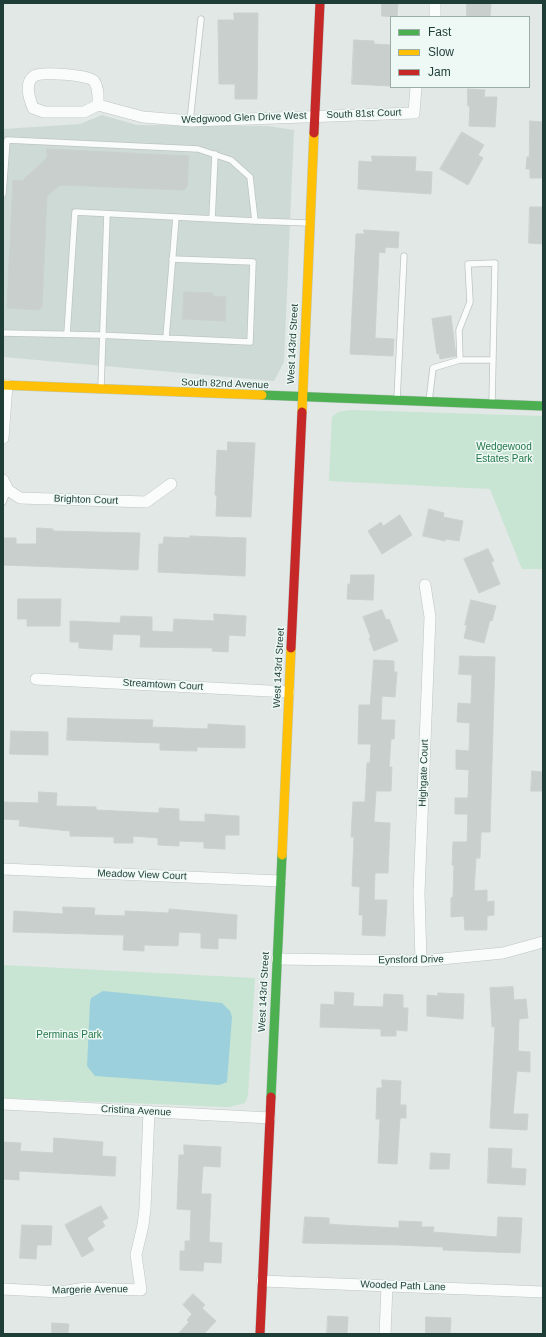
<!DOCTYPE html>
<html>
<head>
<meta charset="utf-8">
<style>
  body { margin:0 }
  #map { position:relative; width:546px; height:1337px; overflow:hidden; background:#e1e8e5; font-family:Helvetica,sans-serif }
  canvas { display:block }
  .frame { position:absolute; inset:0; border:4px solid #1d3d36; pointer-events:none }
  .legend { position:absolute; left:390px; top:16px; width:140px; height:72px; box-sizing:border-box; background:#eef8f4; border:1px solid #9aada8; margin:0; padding:5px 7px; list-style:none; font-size:12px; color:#1d3d36 }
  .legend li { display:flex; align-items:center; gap:8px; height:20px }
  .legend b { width:20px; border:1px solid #9aada8 }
</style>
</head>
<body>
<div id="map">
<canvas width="546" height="1337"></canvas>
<div class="frame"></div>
<ul class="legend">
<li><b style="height:5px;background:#4caf50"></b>Fast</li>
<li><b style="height:5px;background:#ffc107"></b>Slow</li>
<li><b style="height:5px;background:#c62828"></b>Jam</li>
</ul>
</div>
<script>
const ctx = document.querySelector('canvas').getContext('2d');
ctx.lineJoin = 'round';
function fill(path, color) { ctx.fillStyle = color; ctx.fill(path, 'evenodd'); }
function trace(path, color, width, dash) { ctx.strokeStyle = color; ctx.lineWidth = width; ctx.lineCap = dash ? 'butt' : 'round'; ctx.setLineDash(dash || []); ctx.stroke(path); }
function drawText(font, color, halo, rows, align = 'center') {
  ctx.font = font + ' Helvetica,sans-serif'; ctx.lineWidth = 3; ctx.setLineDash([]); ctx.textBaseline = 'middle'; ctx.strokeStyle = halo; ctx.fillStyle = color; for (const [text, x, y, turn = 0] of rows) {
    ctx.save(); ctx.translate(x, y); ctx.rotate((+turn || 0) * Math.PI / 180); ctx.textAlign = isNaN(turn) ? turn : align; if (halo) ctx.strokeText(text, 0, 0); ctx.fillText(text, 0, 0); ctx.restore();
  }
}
const built = new Path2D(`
  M102 115 137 125 268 126 294 130 284 362 274 381 3 357V129L80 124Z`);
const green = new Path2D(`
  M351 410 543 416V569H522L490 489 329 481 332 417 338 412Z
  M3 965 255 978 248 1095 245 1103 229 1107 3 1098Z`);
const water = new Path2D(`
  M103 991 222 1003 230 1011 232 1017 227 1082 219 1085 95 1076 87 1066 90 1003 91 998Z`);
const building = new Path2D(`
  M382 3H398L397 17 382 16Z
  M467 3H491L490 17H467Z
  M234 13H258L257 99H235V84H219L218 20H234Z
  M354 40 374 41V44L391 45 390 86 352 84Z
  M468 89 485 90 484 97H497L495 127 469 126 470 106H468Z
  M530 121 543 122V178H530V169H526L527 157H529Z
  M462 132 484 145 478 155 483 158 468 185 440 169Z
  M47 149 189 156 187 187 184 190 60 185 47 196 42 307 39 310 7 308 13 180 22 181 47 158Z
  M372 156 416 157 415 171 432 172 431 194 358 189 359 161 372 162Z
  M530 207H543V244L529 243Z
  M364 230 399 232 398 248 385 247V253L379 252 375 338 394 339 393 356 350 354 356 234H364Z
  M184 292 213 293 212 296 226 297 225 321 183 319Z
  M451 316 456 356 440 359 439 353 437 354 432 319Z
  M228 442 255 443 251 517 216 516 217 495H215L217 450 227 451Z
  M429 509 444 513 443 517 463 521 459 541 446 539 445 541 423 536Z
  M400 515 412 535 382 554 368 531 381 522 383 526Z
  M37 528 53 529V531L140 533 138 570 3 565V538H16V544H36Z
  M190 536 246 538 245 576 158 572 159 544H163L164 537 190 538Z
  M488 549 494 561 491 562 500 584 479 593 464 559Z
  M351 575H374L373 600 347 599 348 584H350Z
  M18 599H61L60 626H27V619H18Z
  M471 600 496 606 492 621 490 620 484 643 464 638 467 625H465Z
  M382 610 386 620 389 619 398 641 374 651 369 638H371L363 617Z
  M214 614 246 616 245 636 229 635 228 652 212 651 213 648 140 647 141 635 113 634 112 650 79 648V642H70V621L120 623 121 616 152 617V631L173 632 174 619 214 621Z
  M460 656 495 657 490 832H481L480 858H476L474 891 487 890V902L494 901V915L487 916V930H465L464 916 451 917V898L453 897 454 865H452L453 842H467L468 814H455V798H468L469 770 456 769V750L469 751 470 723 457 722 458 703 471 704 472 675 459 674Z
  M374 660 394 661V672H397L395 697 382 696 381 720H395L394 739H391L389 767H392L391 791H376L374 822 390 823 388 873H375L374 900H387L385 936 362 935 363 915H359L360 887 352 886 354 837H351L353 802H365L367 763H370L371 744H358L359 705H370Z
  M68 718 153 720 152 727 208 729V724L245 726V748L197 747V751L160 750V743L67 740Z
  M11 731 48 732V755L10 754Z
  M532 771 543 772V791H531Z
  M39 792 57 793 56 806 96 807V810L159 813V808L179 809V821L205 822V814L239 816V835H225V849L204 848V842L179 841V846L158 845V838L133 836V843H114V837L70 836V831L19 826 20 820 3 819V802L38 803Z
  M63 907 95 908 94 915 125 916V911L169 913V909L237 915 236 939 218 938V949L201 948V933L179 932 178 946 144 945V951L123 950 124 935 13 932 14 911 63 914Z
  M513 987 514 1000 526 999 528 1018 519 1019 518 1051 530 1052V1072L517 1071 513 1114H528L527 1130 490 1128 495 1026 492 1027 490 988Z
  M335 992 354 993 353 1006 383 1007 384 994 403 995V1008H408L407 1031 396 1030V1036H381V1029L320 1027 321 1004 334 1005Z
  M438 993 464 994 463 1019 427 1016V995L438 996Z
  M382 1080 401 1081 400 1105H406V1118H400L397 1164 378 1163 380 1119H376L377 1088H382Z
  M54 1138 103 1142 102 1156 116 1157 115 1176 19 1171V1180L3 1179V1142L21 1143 20 1151 53 1153Z
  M184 1145 221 1147 220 1167 203 1166 201 1194H211L209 1242 222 1243 221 1263 204 1262 203 1271 180 1270V1251H185V1241H190L191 1210 177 1209 179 1155H184Z
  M489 1148 512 1149 511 1168 526 1169 525 1185 488 1183Z
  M431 1153 450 1154 449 1169H430Z
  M101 1206 108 1218 102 1221 105 1226 87 1238 94 1250 82 1257 65 1225Z
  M305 1217 329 1218V1224L341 1225 399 1228V1221L422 1222 421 1227H434L433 1232 497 1237 498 1217 522 1218 520 1253 443 1250V1247L398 1245 303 1243Z
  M22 1225 52 1226 51 1245H37L36 1259 20 1258Z
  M193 1294 205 1305 202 1308 216 1321 204 1334H178L189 1322 187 1320 192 1314 183 1305Z
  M328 1316 348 1317 347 1334H327Z
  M426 1317 451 1318 450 1334H426Z
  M52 1323 69 1324 68 1334H52Z`);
const lane = new Path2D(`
  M190 121 201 19
  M3 194 7 140 198 149 231 160 250 177 255 221 309 223
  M212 219 215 154
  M3 333 98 335 250 342 253 262 172 259
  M67 334 75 212 255 221
  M166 338 176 217
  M460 360H493
  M101 387 107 214
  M397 399 404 256
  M429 401 433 368 460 360 459 330 470 302 468 264 495 263 492 404
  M3 502 8 490`);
const street = new Path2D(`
  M435 17V3
  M98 105C98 97 99 88 94 81 89 75 42 71 34 76 24 83 29 98 33 108L44 112H84L98 105 143 117 192 121 414 113 416 87
  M3 438 7 385
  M3 480 8 490 20 498 146 502 171 484
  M36 679 289 692
  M3 869 280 881
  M277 959 421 961 503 953 543 942
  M421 961 419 893 430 617 425 585
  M3 1104 270 1118
  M262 1281 543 1292
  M3 1289 60 1292 86 1288 141 1290 136 1255 143 1225 145 1209 149 1111
  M385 1334 387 1286`);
const fast = new Path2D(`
  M262 395 543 406
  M271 1097 282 855`);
const slow = new Path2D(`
  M3 385 262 395
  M302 412 314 133
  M282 855 291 648`);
const jam = new Path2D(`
  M314 133 320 3
  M291 648 302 412
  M260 1334 271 1097`);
const streetNames = [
  ["South 81st Court",364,114,-2],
  ["Wedgwood Glen Drive West",244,118,-2],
  ["West 143rd Street",293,344,-87],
  ["South 82nd Avenue",225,384,2],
  ["Brighton Court",86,500,2],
  ["West 143rd Street",279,668,-87],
  ["Streamtown Court",163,685,3],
  ["Highgate Court",424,773,-88],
  ["Meadow View Court",142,875,2],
  ["Eynsford Drive",411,960,-1],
  ["West 143rd Street",264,992,-87],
  ["Cristina Avenue",136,1111,3],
  ["Wooded Path Lane",403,1286,2],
  ["Margerie Avenue",90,1290,-1]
];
const parkNames = [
  ["Wedgewood",504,447],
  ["Estates Park",504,459],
  ["Perminas Park",69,1035]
];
fill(built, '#cedad5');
fill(green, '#c8e4d2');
fill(water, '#9cd0dc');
fill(building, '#c8cfcc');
trace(building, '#cad1ce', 1);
trace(lane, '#bec5c2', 7);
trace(street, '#bec5c2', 12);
trace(fast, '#bcc6c3', 10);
trace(slow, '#bcc6c3', 10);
trace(jam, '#bcc6c3', 10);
trace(lane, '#fafcfb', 5.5);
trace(street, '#fafcfb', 11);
trace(fast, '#4caf50', 9);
trace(slow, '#ffc107', 9);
trace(jam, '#c62828', 9);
drawText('10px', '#1d3d36', '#eef8f4', streetNames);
drawText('10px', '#237849', '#eef8f4', parkNames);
</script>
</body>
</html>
